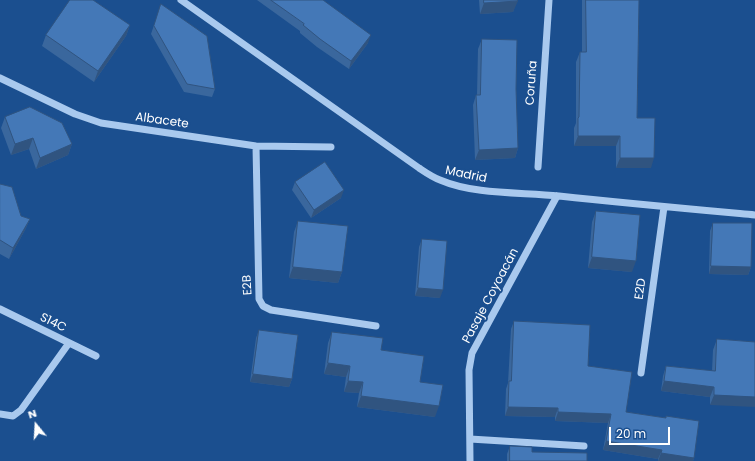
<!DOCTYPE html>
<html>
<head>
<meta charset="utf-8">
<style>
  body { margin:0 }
  #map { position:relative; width:755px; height:461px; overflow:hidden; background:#1b4f8f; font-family:Poppins,sans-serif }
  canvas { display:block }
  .north { position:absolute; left:16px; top:405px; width:40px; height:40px; -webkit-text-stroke:3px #1b4f8f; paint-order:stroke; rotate:342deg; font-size:11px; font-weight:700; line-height:16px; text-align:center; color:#fff }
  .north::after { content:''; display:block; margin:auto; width:14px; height:18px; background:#fff; clip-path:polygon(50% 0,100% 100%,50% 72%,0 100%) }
  .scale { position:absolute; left:609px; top:427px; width:61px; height:18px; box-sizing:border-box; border:2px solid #fff; border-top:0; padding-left:5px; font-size:12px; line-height:14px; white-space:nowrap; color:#fff; -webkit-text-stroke:3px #1b4f8f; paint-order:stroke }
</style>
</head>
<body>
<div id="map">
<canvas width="755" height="461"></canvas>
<div class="north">N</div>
<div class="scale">20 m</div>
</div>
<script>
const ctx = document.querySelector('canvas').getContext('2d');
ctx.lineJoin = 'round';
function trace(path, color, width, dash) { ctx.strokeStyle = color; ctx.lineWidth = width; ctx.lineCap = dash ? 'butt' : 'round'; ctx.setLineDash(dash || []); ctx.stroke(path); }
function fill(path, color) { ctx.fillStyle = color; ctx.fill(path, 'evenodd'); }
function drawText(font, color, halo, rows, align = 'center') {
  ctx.font = font + ' Poppins,sans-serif'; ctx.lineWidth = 4; ctx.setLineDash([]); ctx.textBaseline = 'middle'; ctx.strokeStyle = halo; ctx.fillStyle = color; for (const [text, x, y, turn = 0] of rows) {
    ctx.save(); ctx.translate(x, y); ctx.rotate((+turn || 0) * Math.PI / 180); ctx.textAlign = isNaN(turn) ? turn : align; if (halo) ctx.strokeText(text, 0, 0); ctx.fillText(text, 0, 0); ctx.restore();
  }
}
const minor = new Path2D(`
  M181 0 419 168C425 172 432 177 440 180 475 195 521 192 559 196 624 203 690 209 755 215
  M0 78 75 114 101 123 256 146 331 147
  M256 146 259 299 263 306 271 310 376 326
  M538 167 549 0
  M0 309 96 356
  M641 373 664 207
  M0 414 13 416 21 410 69 343
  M470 439 584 446
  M470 461 469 370 472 353 557 196`);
const wall = new Path2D(`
  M257 0H323L368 43 349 69 317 47 300 33V31Z
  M479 0H517L513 12 480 14Z
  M582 0H639L637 118 651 168H616V146H574V128L576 123V62L580 52H582Z
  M161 4 215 89 212 97 184 92 151 34Z
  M130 25 126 36 94 82 42 46 46 35Z
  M482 39 516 89 518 148 515 158 475 160 473 105 476 95H477L478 49Z
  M5 117 72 144 68 155 36 169 29 149 11 155 1 128Z
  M295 182 341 198 311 218 292 190Z
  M0 184 21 216 30 219 25 230 9 259 0 254Z
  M596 211 632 272 588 268 592 222Z
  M298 221 342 272 338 283 289 278 294 232Z
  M713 223 751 267 748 275 709 274 710 231Z
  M422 239 440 298 415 296 419 247Z
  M514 321 588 366 626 412 666 418V416L694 458 693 461H658V459L603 450 608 423 555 421V417L505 416 506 389 508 383 511 329Z
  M259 330 292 379 289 387 250 382 256 338Z
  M332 332 381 350 420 382 435 417 357 407 359 393 344 392 346 377 324 374 328 343Z
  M717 339 755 342 710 405V397L661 391 663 376 666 366 712 371 713 350Z
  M510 446 532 452 587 461H507V454Z`);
const shadedWall = new Path2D(`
  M518 1 513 12 480 14 484 3Z
  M130 25 126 36 94 82 98 71Z
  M371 35 368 43 349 69 351 61Z
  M578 136H620L616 146H574Z
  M33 138 29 149 11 155 15 144Z
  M72 144 68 155 36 169 40 158Z
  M518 148 515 158 475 160 479 150Z
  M620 158H654L651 168H616Z
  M344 190 341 198 311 218 314 210Z
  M30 219 25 230 9 259 13 248Z
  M592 257 636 261 632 272 588 268Z
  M711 266 751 267 748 275 709 274Z
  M293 267 342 272 338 283 289 278Z
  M418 288 443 290 440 298 415 296Z
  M328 363 350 366 346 377 324 374Z
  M253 374 292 379 289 387 250 382Z
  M348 381 363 382 359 393 344 392Z
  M664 381 714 387 710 397 661 391Z
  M714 395 755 397V407L710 405Z
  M361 396 439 406 435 417 357 407Z
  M508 407 558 408 555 417 505 416Z
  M558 412 611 414 608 423 555 421Z
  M606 441 662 450 658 459 603 450Z
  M661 453 694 458 693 461H658Z`);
const building = new Path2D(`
  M70 0H93L130 25 98 71 46 35Z
  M271 0H323L371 35 351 61 320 39 303 25 304 24Z
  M484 0H517L518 1 484 3Z
  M586 0H639L637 118H655L654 158H620V136H578V118L579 117 580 52H586Z
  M161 4 207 36 215 89 187 84 154 26Z
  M482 39 517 40 516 89 518 148 479 150 476 95H480Z
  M30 107 62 123 72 144 40 158 33 138 15 144 5 117Z
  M325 162 344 190 314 210 295 182Z
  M0 184 12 187 21 216 30 219 13 248 0 240Z
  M596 211 640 215 636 261 592 257Z
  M298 221 348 226 342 272 293 267Z
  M713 223H752L751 267 711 266Z
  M422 239 447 241 443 290 418 288Z
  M514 321 590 325 588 366 632 372 626 412 666 418V416L699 421 694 458 661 453 662 450 606 441 611 414 558 412V408L508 407 509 381H511Z
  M259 330 298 335 292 379 253 374Z
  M332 332 383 338 381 350 424 356 420 382 443 385 439 406 361 396 363 382 348 381 350 366 328 363Z
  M717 339 755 342V397L714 395V387L664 381 666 366 715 371Z
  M510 446 532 447V452L587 453V461H510Z`);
const streetNames = [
  ["Coruña",532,83,-86],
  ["Albacete",162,121,8],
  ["Madrid",466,175,12],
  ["E2B",248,285,-93],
  ["E2D",641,289,-82],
  ["Pasaje Coyoacán",491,296,-62],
  ["S14C",53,323,26]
];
trace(minor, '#a9c9ee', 7);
fill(wall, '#3a679d');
fill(shadedWall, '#305480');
fill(building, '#4478b7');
trace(building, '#305480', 1);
drawText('12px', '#fff', '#1b4f8f', streetNames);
</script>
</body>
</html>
